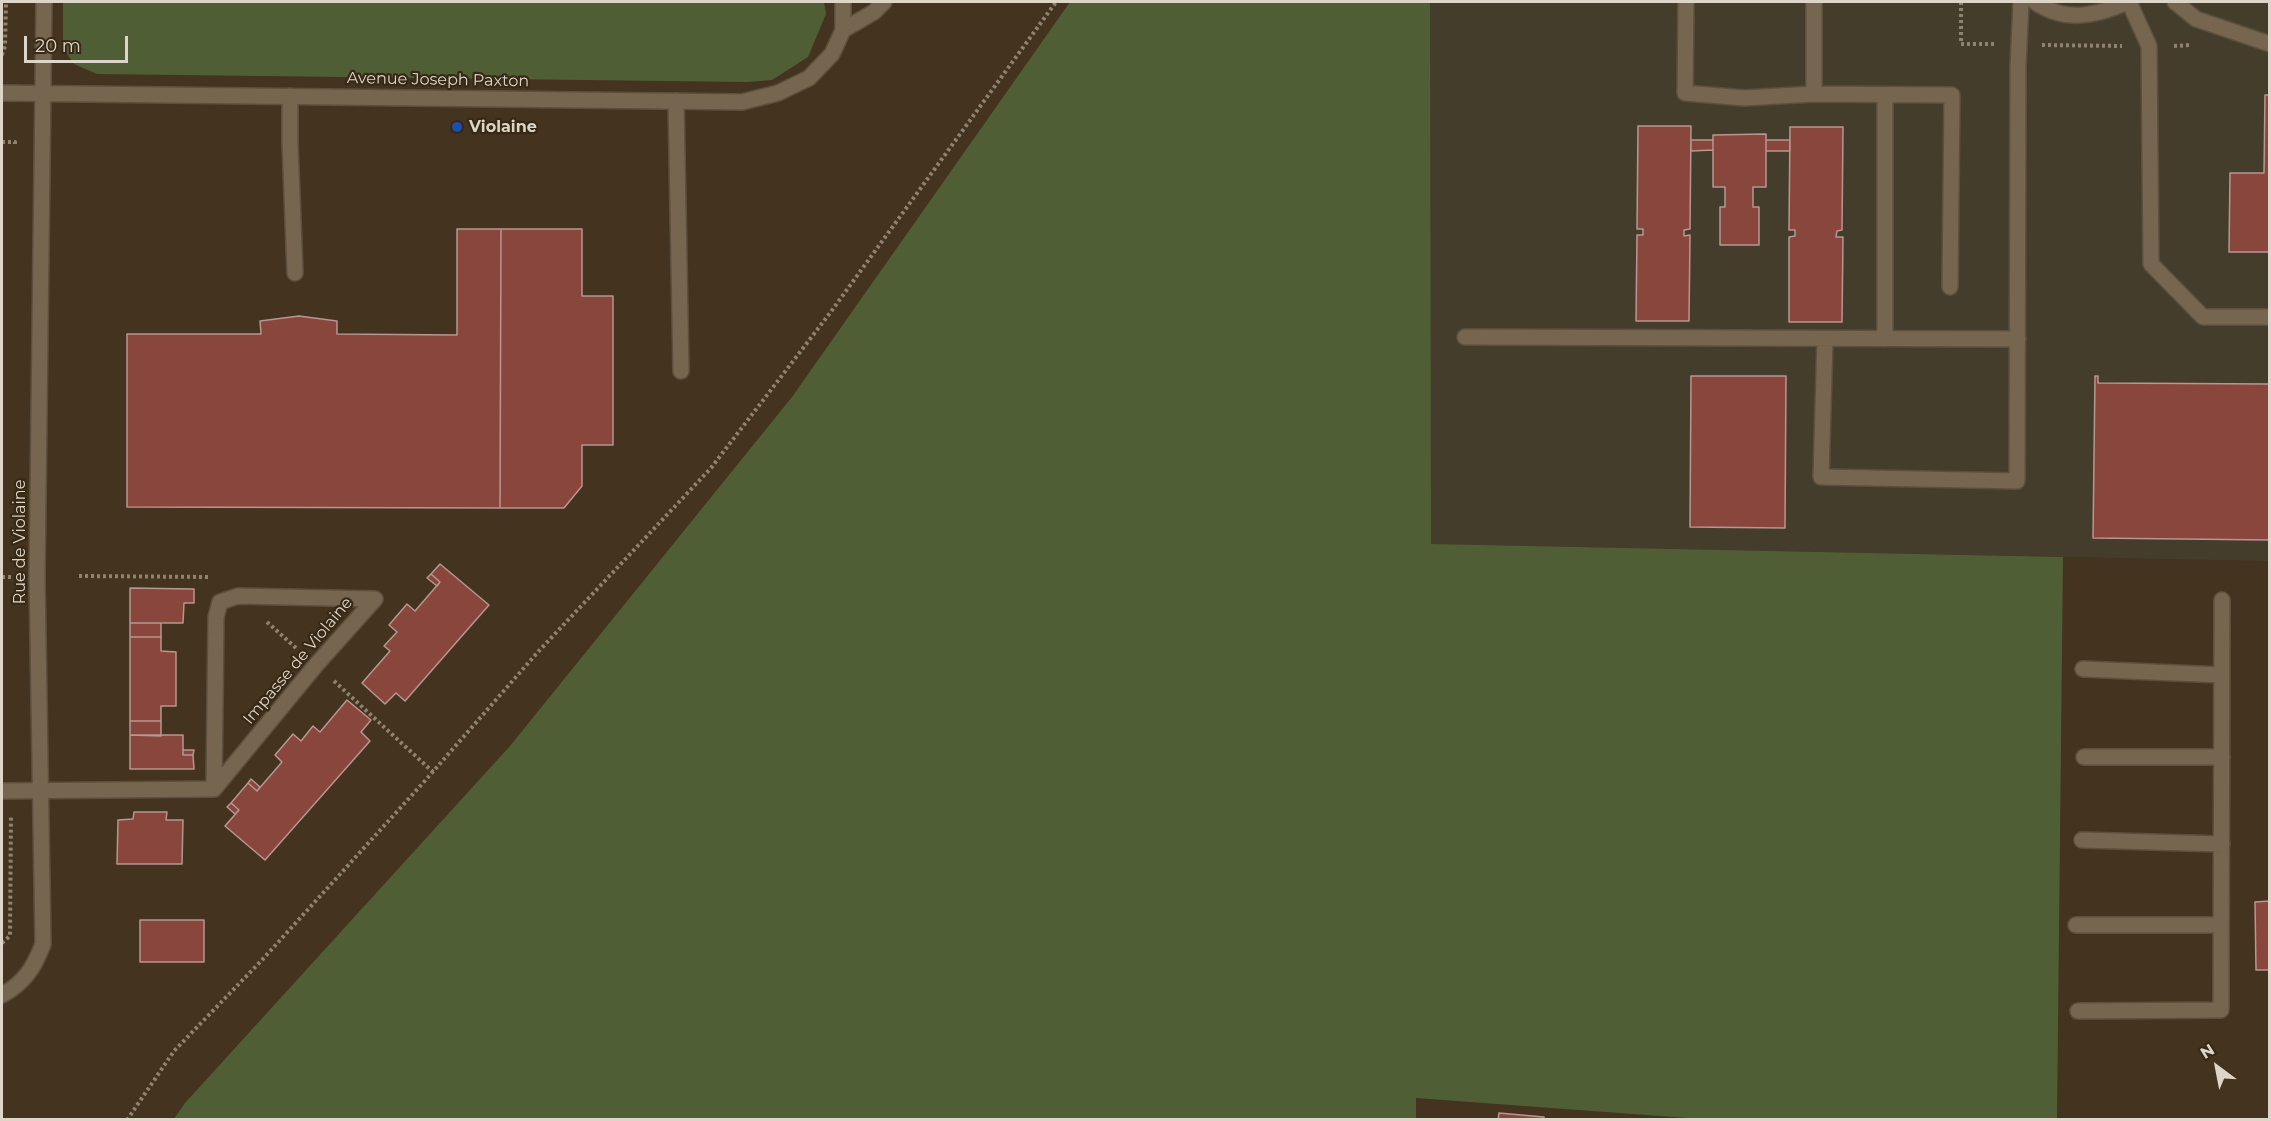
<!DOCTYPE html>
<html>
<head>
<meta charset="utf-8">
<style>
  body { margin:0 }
  #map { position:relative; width:2271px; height:1121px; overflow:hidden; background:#43331f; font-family:Montserrat,sans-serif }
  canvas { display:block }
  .frame { position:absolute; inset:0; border:3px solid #ded5c9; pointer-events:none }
  .north { position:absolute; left:2187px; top:1037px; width:60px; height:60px; -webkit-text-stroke:4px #382915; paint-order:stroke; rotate:328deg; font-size:16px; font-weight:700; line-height:24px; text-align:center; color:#ded5c9 }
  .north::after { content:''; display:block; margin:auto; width:21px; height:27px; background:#ded5c9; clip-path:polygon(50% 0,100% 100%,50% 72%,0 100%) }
  .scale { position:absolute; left:24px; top:36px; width:104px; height:27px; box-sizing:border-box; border:3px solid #ded5c9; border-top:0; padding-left:8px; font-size:18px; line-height:21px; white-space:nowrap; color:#ded5c9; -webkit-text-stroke:4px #382915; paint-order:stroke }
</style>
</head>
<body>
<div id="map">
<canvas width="2271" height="1121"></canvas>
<div class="frame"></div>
<div class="north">N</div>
<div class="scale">20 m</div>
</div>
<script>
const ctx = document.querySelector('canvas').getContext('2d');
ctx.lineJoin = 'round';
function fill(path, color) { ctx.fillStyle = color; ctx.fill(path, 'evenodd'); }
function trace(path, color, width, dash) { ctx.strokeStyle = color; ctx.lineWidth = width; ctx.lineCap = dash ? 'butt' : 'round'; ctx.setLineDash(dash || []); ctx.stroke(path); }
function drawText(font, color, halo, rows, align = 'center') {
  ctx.font = font + ' Montserrat,sans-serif'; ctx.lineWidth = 4.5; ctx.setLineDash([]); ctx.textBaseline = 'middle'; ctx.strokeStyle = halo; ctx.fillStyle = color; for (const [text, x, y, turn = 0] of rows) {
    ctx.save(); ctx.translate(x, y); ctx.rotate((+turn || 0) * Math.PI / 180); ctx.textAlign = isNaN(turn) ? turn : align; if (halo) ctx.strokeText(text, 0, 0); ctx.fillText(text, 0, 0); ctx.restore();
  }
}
const industrial = new Path2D(`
  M1430 2H2269V561L1430 544Z`);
const green = new Path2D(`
  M63 2H824L826 14 808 57 772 80 747 82 97 74 74 64 63 48Z
  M1070 2H1430L1431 544 2063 557 2057 1119 1714 1120 1416 1098V1120L174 1119 185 1103 510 746 792 397Z`);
const building = new Path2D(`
  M2265 95H2270V252H2229L2230 173H2264Z
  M1638 126H1691L1690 229 1684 230V236L1690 235 1689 321H1636L1637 235H1643V229H1637Z
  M1790 127H1843L1842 230 1837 231 1836 237H1843L1842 322H1789V237L1795 236V230H1789Z
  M1766 134V187H1753V207H1759V245H1720V207H1725V187H1713V135Z
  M1691 140H1713V150L1691 151Z
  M1766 140H1790V151H1766Z
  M457 229H501L500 508 127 507V334H261L260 321 299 316 337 321V334L457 335Z
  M501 229H582V296H613V445H582V486L564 508H500Z
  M1691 376H1786L1785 528 1690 527Z
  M2095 376H2098V383L2270 384V540L2093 538Z
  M440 564 489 605 405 701 396 693 385 704 362 683 390 651 384 646 397 632 389 625 407 604 415 611 440 582 431 574Z
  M431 574 440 582 437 586 427 578Z
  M130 588 194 589V603H184L183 623H130Z
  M130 623H161V637H130Z
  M130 637H161V651L176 652V706H161V721H130Z
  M347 700 371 720 361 732 370 741 265 860 225 826 239 810 231 803 248 783 257 791 282 762 275 755 293 734 301 741 313 726 320 732Z
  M130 721H161V736L130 735Z
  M130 735H183V755H193L194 769H130Z
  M183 750H194L193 755H183Z
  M251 779 260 787 257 791 248 783Z
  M231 803 239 810 235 814 227 807Z
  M134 812H167L166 820H183L182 864H117L118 820 133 819Z
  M2270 901V970H2256L2255 902Z
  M140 920H204V962H140Z
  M1499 1113 1544 1117V1120H1498Z`);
const path = new Path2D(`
  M1961 2V44H1996
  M2042 45 2122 46
  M2174 46 2191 45
  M2 55 5 46 6 2
  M2 142H15V145
  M79 576 210 577
  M2 577H13
  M267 622 297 649
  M334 681 433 772
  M2 943 10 936 11 816
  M127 1120 174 1051 262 960 423 783 537 653 711 468 830 313 1056 2`);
const service = new Path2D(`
  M1686 2 1685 93 1744 98 1814 94 1952 95 1950 287
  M2129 2 2149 46 2151 264 2203 317H2270
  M2175 2 2196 19 2270 44
  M1814 94V2
  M1885 95V339
  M290 96V143L295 273
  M676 101 681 371
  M1465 337 2018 339
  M1825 339 1821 477 2017 481 2018 66 2021 2
  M2083 669 2222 675
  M2084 757H2222
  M2 791 214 789 316 665 375 599 238 596 220 602 216 617 214 789
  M2082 840 2222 844
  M2076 925H2221
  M2078 1011 2221 1010 2222 600`);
const minor = new Path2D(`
  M2035 2C2066 23 2096 16 2128 2
  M843 30 874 12 884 2
  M2 93 742 102 778 93 809 78 832 54 843 30V2
  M2 995C24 983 34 968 43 944L37 578 44 2`);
const markers = [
  [457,127,6,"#1a4fb4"]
];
const streetNames = [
  ["Avenue Joseph Paxton",438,80,1],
  ["Rue de Violaine",20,542,-90],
  ["Impasse de Violaine",298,661,-50]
];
const poiNames = [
  ["Violaine",469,127]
];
fill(industrial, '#453d2c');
fill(green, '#505e36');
fill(building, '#89463c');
trace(building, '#b79791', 1.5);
trace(service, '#5c4f3d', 18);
trace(minor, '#5c4f3d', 18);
trace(path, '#8e8271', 4, [3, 3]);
trace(service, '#76654f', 15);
trace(minor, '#76654f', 15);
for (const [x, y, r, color] of markers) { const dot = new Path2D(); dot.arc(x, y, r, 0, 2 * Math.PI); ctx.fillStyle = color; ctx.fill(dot); trace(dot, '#382915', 2); }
drawText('16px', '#ded5c9', '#382915', streetNames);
drawText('bold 16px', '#ded5c9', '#382915', poiNames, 'left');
</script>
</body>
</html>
